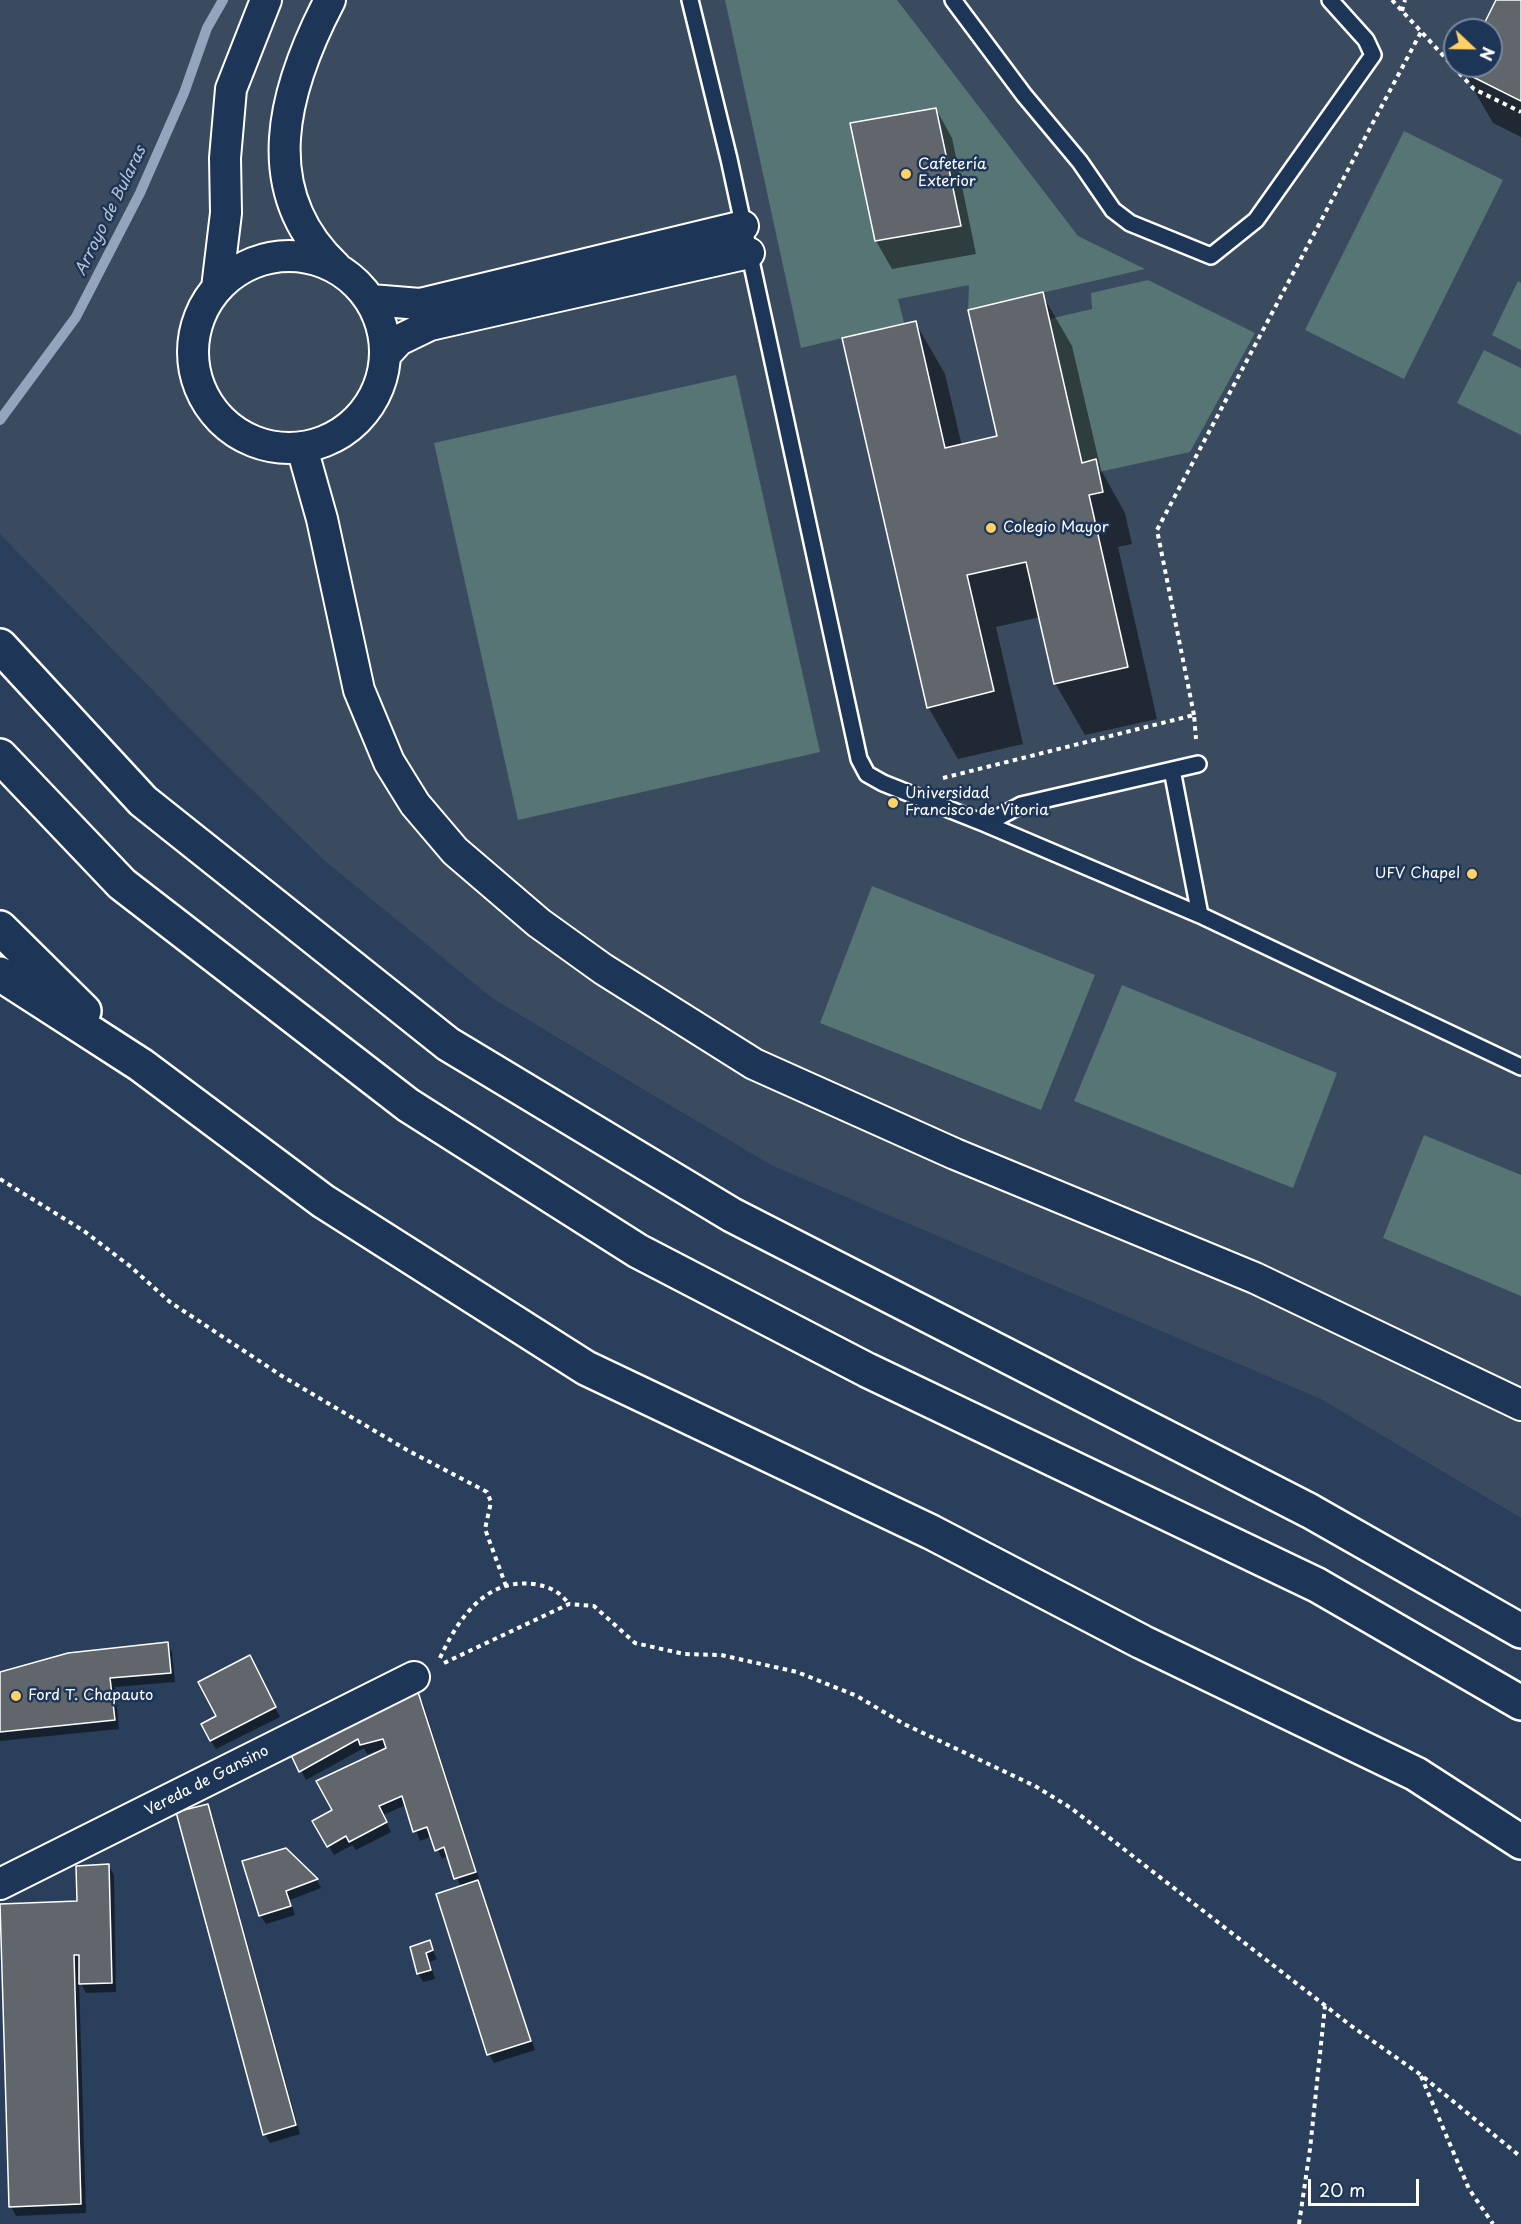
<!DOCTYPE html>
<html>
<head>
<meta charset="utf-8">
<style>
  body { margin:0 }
  #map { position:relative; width:1521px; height:2224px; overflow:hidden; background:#2a3f5b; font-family:"Playpen Sans",sans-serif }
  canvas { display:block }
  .north { position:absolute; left:1443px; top:18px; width:60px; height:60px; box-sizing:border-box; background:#1d3557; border:2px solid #77869a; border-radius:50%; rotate:112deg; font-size:16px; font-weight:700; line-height:24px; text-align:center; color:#fff }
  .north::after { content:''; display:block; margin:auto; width:21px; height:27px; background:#ffd166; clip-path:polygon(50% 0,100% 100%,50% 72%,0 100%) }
  .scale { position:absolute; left:1308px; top:2179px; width:111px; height:27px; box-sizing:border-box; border:3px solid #fff; border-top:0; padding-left:8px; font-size:18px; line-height:21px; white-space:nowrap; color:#fff; -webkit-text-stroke:4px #1d3557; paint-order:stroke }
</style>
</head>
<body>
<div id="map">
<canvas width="1521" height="2224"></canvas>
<div class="north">N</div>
<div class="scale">20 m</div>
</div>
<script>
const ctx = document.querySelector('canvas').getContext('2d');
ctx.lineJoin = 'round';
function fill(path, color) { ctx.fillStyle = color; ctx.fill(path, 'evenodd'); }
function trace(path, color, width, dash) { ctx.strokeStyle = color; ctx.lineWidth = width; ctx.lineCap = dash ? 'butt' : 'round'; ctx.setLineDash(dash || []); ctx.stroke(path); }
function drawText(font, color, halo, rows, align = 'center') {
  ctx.font = font + ' "Playpen Sans",sans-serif'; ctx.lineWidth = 5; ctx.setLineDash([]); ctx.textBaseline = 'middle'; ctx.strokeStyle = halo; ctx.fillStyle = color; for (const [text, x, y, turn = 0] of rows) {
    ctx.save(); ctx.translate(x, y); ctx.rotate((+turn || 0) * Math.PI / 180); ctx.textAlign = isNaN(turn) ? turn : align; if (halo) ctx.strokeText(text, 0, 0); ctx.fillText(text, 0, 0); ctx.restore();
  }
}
const built = new Path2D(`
  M0 0H1521V1518L1321 1399 773 1166 656 1097 492 998 325 861 206 745 0 534ZM1455 30H1491V66H1455Z`);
const green = new Path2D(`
  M725 0H897L1078 236 1145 269 968 310 969 285 898 299 904 323 801 348Z
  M1404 131 1503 180 1404 379 1305 330Z
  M1148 280 1255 333 1190 452 1099 472 1096 459 1082 463 1049 319 1092 309 1091 293Z
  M1518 281 1521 283V350L1492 335Z
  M1484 350 1521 368V435L1457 403Z
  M736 375 820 752 518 820 434 443Z
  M872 886 1095 975 1041 1110 820 1023Z
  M1122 985 1337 1073 1293 1188 1074 1101Z
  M1424 1135 1521 1175V1296L1383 1238Z`);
const shadow = new Path2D(`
  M1498 0H1521V137L1493 123 1463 71 1465 66H1491V30H1483Z
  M936 109 952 138 976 254 892 269 876 241Z
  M1042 294 1072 346 1101 470 1125 513 1132 544 1118 547 1157 719 1085 735 1055 683 1040 617 996 627 1023 744 958 759 928 707 915 322 945 374 962 446 999 437Z
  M167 1643 172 1652 175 1682 115 1687 119 1729 0 1741V1672Z
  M254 1666 280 1717 216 1749 211 1741 218 1717Z
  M418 1694 423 1703 480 1881 478 1882 535 2050 494 2063 489 2054 461 1887 448 1856 442 1859 432 1836 420 1841 406 1805 383 1815 391 1832 356 1850 352 1845 334 1855 314 1821 334 1811 381 1750 367 1754 364 1748 306 1780 293 1755Z
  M207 1806 212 1815 300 2134 270 2143 265 2134Z
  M285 1849 317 1880 321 1888 290 1900 295 1915 266 1924 260 1915Z
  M109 1866 114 1875 116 1992 86 1993 79 1980 86 2213 16 2216 11 2206 79 1903Z
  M429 1942 437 1959 430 1962 435 1979 423 1982 418 1973Z`);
const stream = new Path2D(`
  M0 420 76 317 140 193 184 93 207 28 223 0`);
const building = new Path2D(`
  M1496 0H1521V101L1461 71 1464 66H1491V30H1481Z
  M936 108 961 226 875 241 850 123Z
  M1043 292 1082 463 1096 459 1103 492 1089 495 1128 667 1054 684 1026 562 967 575 994 691 927 708 842 338 916 321 945 448 997 436 968 310Z
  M168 1642 171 1673 110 1678 115 1720 0 1732V1672L68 1653Z
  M250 1655 276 1707 210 1741 201 1724 216 1716 198 1682Z
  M418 1692 476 1872 454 1879 444 1847 435 1851 427 1827 413 1832 402 1796 379 1806 387 1822 349 1842 346 1836 327 1847 312 1821 332 1810 316 1781 386 1748 383 1739 360 1745 358 1739 299 1772 291 1755 373 1710Z
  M208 1804 296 2125 263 2135 176 1812Z
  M286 1848 318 1879 286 1891 291 1906 259 1916 242 1861Z
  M109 1864 112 1983 79 1984V1955H74L81 2204 9 2207 0 1904 77 1901 76 1866Z
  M478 1880 531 2041 487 2055 436 1894Z
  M430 1940 433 1950 426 1953 431 1970 417 1974 410 1947Z`);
const path = new Path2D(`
  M1392 0 1474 89 1521 112
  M1402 11 1405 0
  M1194 715 1157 530 1421 32
  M943 778 1194 715 1196 739
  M0 1179 84 1231 131 1267 170 1302 282 1376 407 1450 487 1492 491 1502 485 1529 506 1586
  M440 1658C458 1619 485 1578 534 1584 550 1587 559 1591 569 1604
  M444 1663 569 1604 594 1606 635 1643 684 1654 721 1655 797 1672 857 1696 904 1724 1035 1786 1071 1808 1350 2025 1421 2075 1521 2157
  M1421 2076 1469 2189 1493 2224
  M1299 2224 1310 2149 1325 2006`);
const service = new Path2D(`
  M690 0 729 159 859 759 867 774 883 783 986 824 1021 805 1198 764
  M953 0 1024 95 1080 162 1113 210 1130 223 1211 256 1256 220 1373 55 1366 40 1330 0
  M986 824 1200 915 1172 770
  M1200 915 1521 1067`);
const minor = new Path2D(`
  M330 0C284 88 254 190 336 267
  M193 352a96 96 0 1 1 192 0a96 96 0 1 1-192 0Z
  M217 288 226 213 225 158 231 89 266 0
  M371 300 420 304 743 226
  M386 354 399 340 430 325 749 253
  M302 448 322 519 359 690 389 762 415 804 455 851 539 923 603 969 754 1064 955 1154 1255 1278 1521 1405
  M0 1884 414 1677`);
const trunk = new Path2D(`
  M0 646 143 801 448 1044 732 1215 1310 1511 1521 1631`);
const motorway = new Path2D(`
  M0 756 122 884 408 1105 638 1251 867 1370 1317 1585 1521 1703
  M0 928 84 1011
  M0 974 141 1065 323 1201 586 1368 931 1532 1142 1642 1416 1774 1521 1842`);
const markers = [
  [906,174,6,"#ffd166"],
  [991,528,6,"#ffd166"],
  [893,803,6,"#ffd166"],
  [1472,874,6,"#ffd166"],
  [16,1696,6,"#ffd166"]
];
const poiNames = [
  ["Cafetería",918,165],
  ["Exterior",918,182],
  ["Colegio Mayor",1003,528],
  ["Universidad",905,794],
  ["Francisco de Vitoria",905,811],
  ["UFV Chapel",1460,874,"right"],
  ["Ford T. Chapauto",28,1696]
];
const streetNames = [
  ["Vereda de Gansino",207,1781,-27]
];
const waterNames = [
  ["Arroyo de Bularas",111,211,-64]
];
fill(built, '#3a4b60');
fill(green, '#577574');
fill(shadow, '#0007');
trace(stream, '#92a5bc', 10);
fill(building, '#60666b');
trace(building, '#fff', 1.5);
trace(service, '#fff', 20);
trace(minor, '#fff', 34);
trace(trunk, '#fff', 38);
trace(motorway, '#fff', 38);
trace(path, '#fff', 4, [4.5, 4.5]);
trace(service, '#1d3557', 15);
trace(minor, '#1d3557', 30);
trace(trunk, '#1d3557', 33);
trace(motorway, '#1d3557', 33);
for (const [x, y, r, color] of markers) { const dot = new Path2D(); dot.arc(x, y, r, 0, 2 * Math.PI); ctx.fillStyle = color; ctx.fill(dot); trace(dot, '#1d3557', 2); }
drawText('15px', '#fff', '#1d3557', poiNames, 'left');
drawText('15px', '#fff', '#1d3557', streetNames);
drawText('italic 16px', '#b7c3d2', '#1d3557', waterNames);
</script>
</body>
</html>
